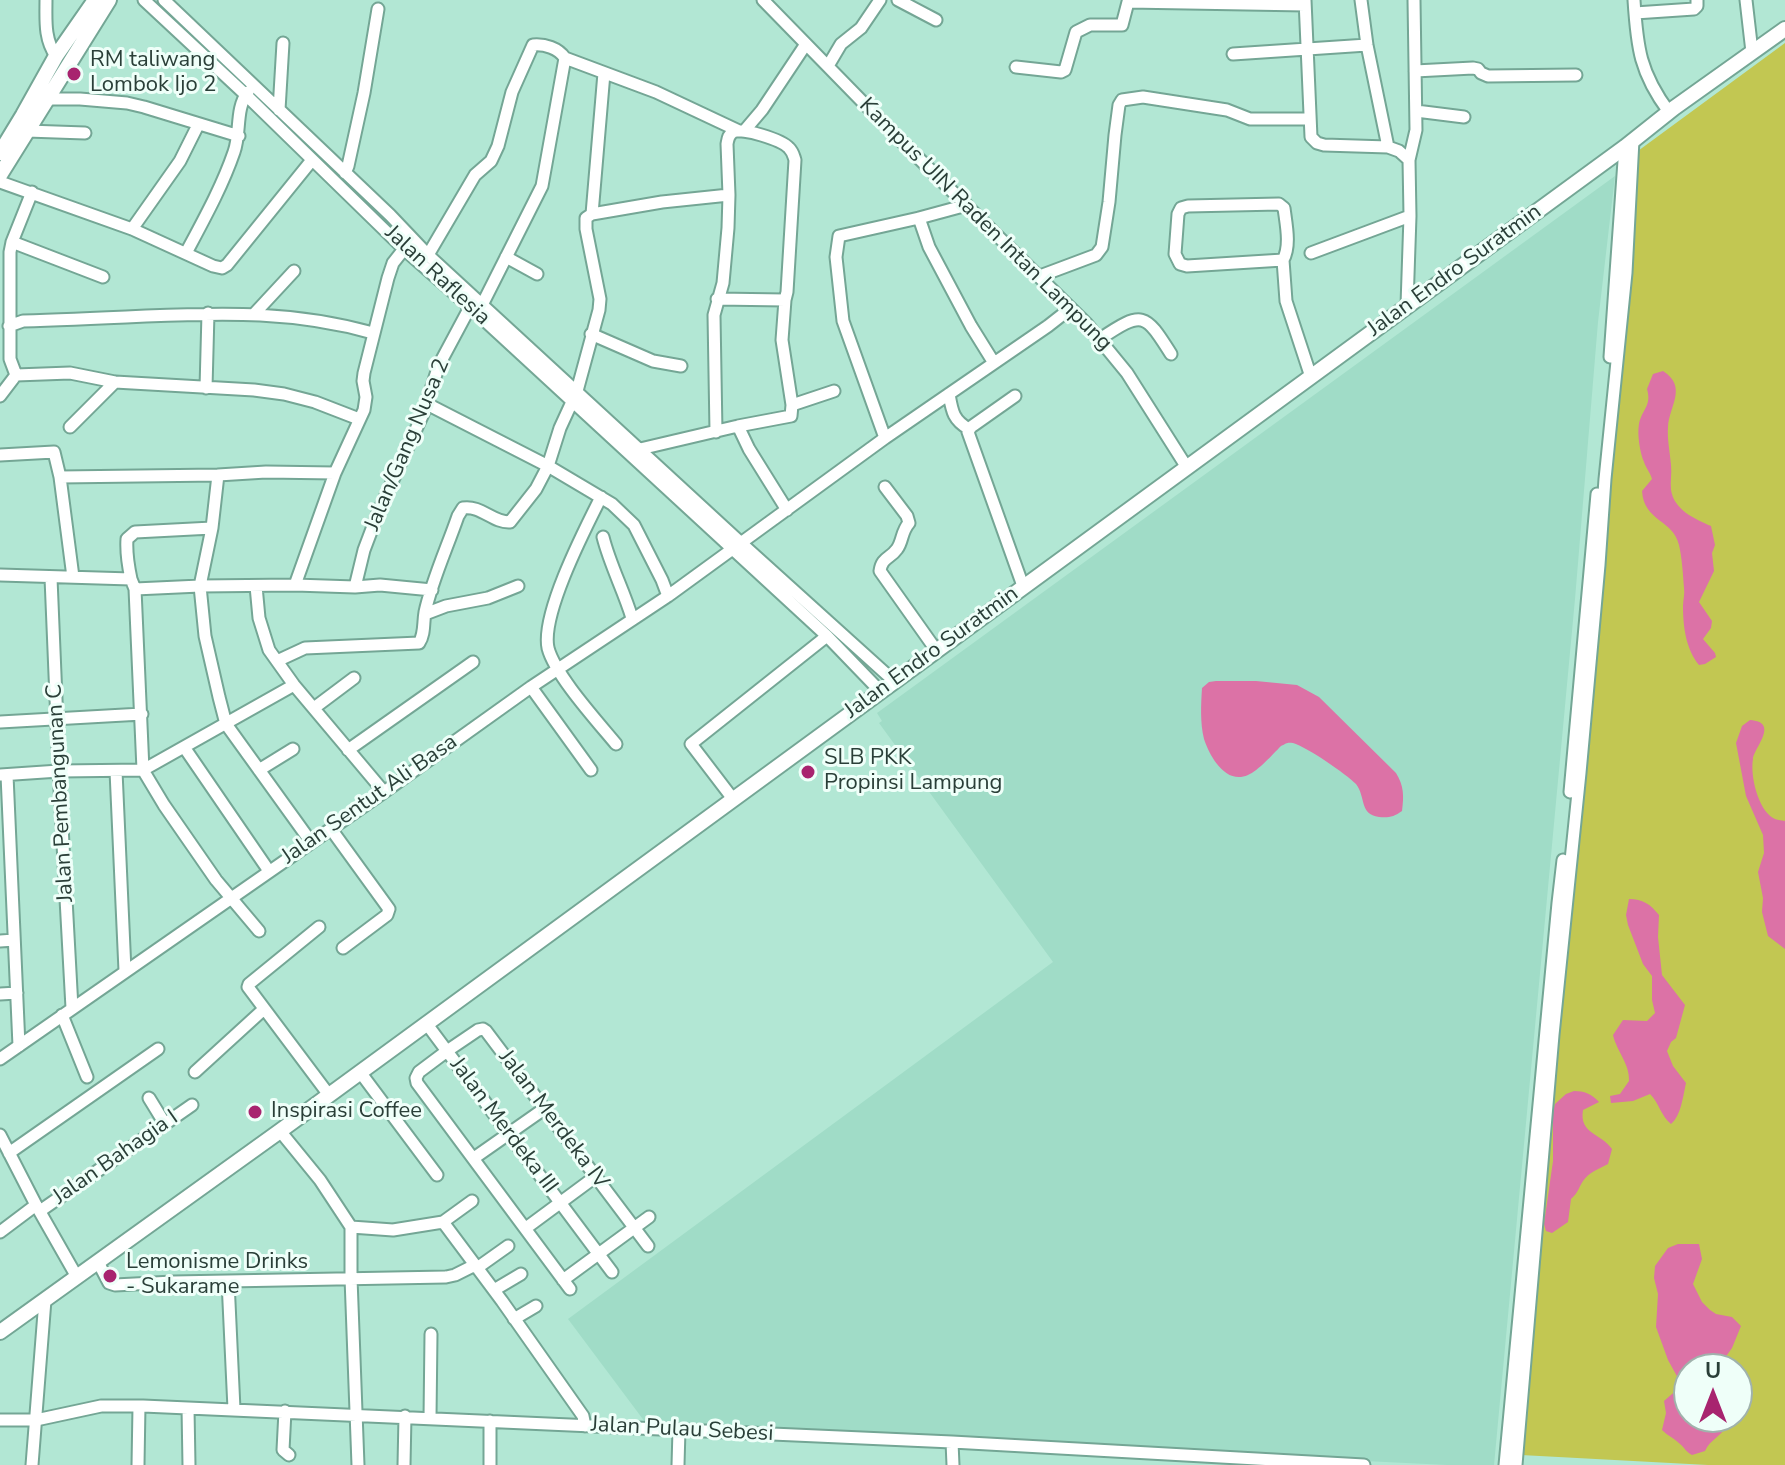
<!DOCTYPE html>
<html>
<head>
<meta charset="utf-8">
<style>
  body { margin:0 }
  #map { position:relative; width:1785px; height:1465px; overflow:hidden; background:#b2e7d4; font-family:"Nunito Sans",sans-serif }
  canvas { display:block }
  .north { position:absolute; left:1673px; top:1353px; width:80px; height:80px; box-sizing:border-box; background:#effff9; border:2px solid #a0b2ac; border-radius:50%; rotate:0deg; font-size:22px; font-weight:700; line-height:32px; text-align:center; color:#2a3f38 }
  .north::after { content:''; display:block; margin:auto; width:28px; height:36px; background:#a8246f; clip-path:polygon(50% 0,100% 100%,50% 72%,0 100%) }
</style>
</head>
<body>
<div id="map">
<canvas width="1785" height="1465"></canvas>
<div class="north">U</div>
</div>
<script>
const ctx = document.querySelector('canvas').getContext('2d');
ctx.lineJoin = 'round';
function fill(path, color) { ctx.fillStyle = color; ctx.fill(path, 'evenodd'); }
function trace(path, color, width, dash) { ctx.strokeStyle = color; ctx.lineWidth = width; ctx.lineCap = dash ? 'butt' : 'round'; ctx.setLineDash(dash || []); ctx.stroke(path); }
function drawText(font, color, halo, rows, align = 'center') {
  ctx.font = font + ' "Nunito Sans",sans-serif'; ctx.lineWidth = 6; ctx.setLineDash([]); ctx.textBaseline = 'middle'; ctx.strokeStyle = halo; ctx.fillStyle = color; for (const [text, x, y, turn = 0] of rows) {
    ctx.save(); ctx.translate(x, y); ctx.rotate((+turn || 0) * Math.PI / 180); ctx.textAlign = isNaN(turn) ? turn : align; if (halo) ctx.strokeText(text, 0, 0); ctx.fillText(text, 0, 0); ctx.restore();
  }
}
const built = new Path2D(`
  M1615 176 1598 322 1575 599 1494 1465H1447L648 1426 568 1319 1053 962 879 723 882 721 877 713Z`);
const green = new Path2D(`
  M1785 43V1465H1708L1521 1455 1627 159ZM1689 1369H1737V1417H1689Z`);
const water = new Path2D(`
  M1663 371C1688 387 1669 406 1668 427 1667 439 1670 452 1671 465 1672 473 1670 482 1671 490 1674 510 1695 519 1711 526L1715 545 1712 553 1714 571 1699 602 1712 621 1711 628 1703 639 1715 653 1716 657 1705 664 1699 665C1686 649 1683 627 1683 606 1683 600 1685 594 1684 588 1683 574 1682 558 1679 545 1673 519 1644 522 1642 491L1652 479C1650 472 1646 468 1644 462 1640 453 1637 434 1639 424 1642 409 1652 406 1647 389L1653 374Z
  M1216 681H1256L1297 685 1319 697 1396 773C1404 786 1404 796 1402 811 1394 817 1388 818 1379 817 1359 814 1366 797 1356 784 1346 774 1307 747 1293 743 1287 742 1287 743 1281 746 1273 754 1258 771 1248 775 1226 785 1210 757 1204 739 1200 723 1201 704 1202 688L1209 682Z
  M1750 720C1780 722 1754 748 1753 759 1750 776 1758 809 1773 818 1776 820 1781 820 1785 821V949L1768 936 1762 912 1763 898 1758 872 1764 853 1763 835 1746 796 1736 743 1742 726Z
  M1629 899C1643 899 1650 904 1659 915L1658 937 1662 975 1685 1005 1676 1038 1671 1042 1667 1051 1673 1066 1686 1083C1683 1096 1681 1116 1671 1124 1661 1116 1659 1103 1650 1094L1633 1101 1611 1103 1610 1096 1620 1094 1629 1081C1630 1064 1617 1052 1613 1035L1623 1020 1647 1021 1655 1013 1652 1000V976L1643 964 1628 925 1626 915Z
  M1574 1091C1584 1091 1592 1094 1599 1102L1583 1110C1579 1134 1601 1133 1612 1149L1608 1164C1599 1169 1589 1172 1583 1181 1578 1189 1578 1193 1571 1199L1568 1222 1552 1233 1546 1231 1544 1224 1553 1161V1113L1555 1104 1566 1094Z
  M1678 1244H1699L1702 1259 1693 1284 1702 1302 1710 1310 1716 1314 1732 1317 1741 1326 1732 1348 1717 1369H1689V1417H1721L1726 1425C1722 1437 1710 1439 1705 1451L1692 1455C1686 1452 1685 1448 1680 1444 1674 1438 1668 1436 1662 1430L1666 1413 1664 1401 1680 1387 1678 1378 1668 1360 1656 1327 1658 1294 1654 1278 1655 1266 1668 1248Z`);
const minor = new Path2D(`
  M46 0C46 20 44 39 56 56
  M144 0 246 95 404 249 470 307 827 636 880 691
  M164 0 390 215 428 255 740 542 894 681
  M763 0 890 130 1086 323 1127 373 1186 466
  M898 0 936 20
  M1305 0 1311 137 1317 143 1324 145 1388 147 1399 151 1409 160 1410 216 1407 305
  M1361 0 1367 45 1388 147
  M1634 0C1637 48 1640 73 1669 112
  M1746 0 1752 52
  M1635 13 1694 9 1697 6V0
  M1233 54 1367 45
  M828 66 841 44 861 28 880 0
  M1016 67 1061 72 1065 70 1076 32 1090 25H1122L1128 2 1305 5
  M1415 71 1473 68 1478 69 1481 73 1488 76 1576 75
  M47 99H80L127 103 144 107 239 136
  M279 110 283 43
  M1416 111 1464 117
  M745 130 762 110 806 44
  M27 131 85 133
  M1409 160 1416 130 1414 0
  M345 173 348 166 364 93 378 9
  M0 182 132 229 213 266 222 268 227 265 312 160
  M592 214 604 73
  M919 218 929 247 971 326 994 363
  M132 229 180 161 198 125
  M12 242 103 277
  M186 253C203 221 222 187 234 152 241 133 235 108 248 92
  M1311 253 1410 216
  M428 255 475 175 491 161 498 146 512 92 533 45C545 44 558 48 565 58L656 92 739 131
  M506 257 537 274
  M1283 260 1187 266 1180 264 1175 254 1178 214 1181 208 1188 206 1279 204 1284 208C1286 224 1291 246 1283 260L1286 301 1311 377
  M1040 276 1096 255 1102 247 1109 202 1115 135 1119 105 1122 100 1143 97 1227 110 1250 119H1310
  M482 305 542 186 565 58
  M255 313 294 271
  M9 326 23 321C64 320 105 318 146 316 226 313 295 311 373 333
  M591 334 653 361 681 366
  M1100 339C1143 310 1145 313 1171 354
  M1610 357 1625 147
  M16 375 10 359V252L12 242 32 192
  M206 388 208 313
  M949 394C952 411 953 420 969 429
  M0 396 16 375 70 373 115 382 254 390 284 394 315 402 359 419
  M1015 396 971 427 968 432 1023 586
  M427 404 548 466 612 504 634 525 662 580 668 596
  M792 405 834 391
  M738 426 749 449 787 510
  M70 427 115 382
  M716 432 714 315 723 283 728 228 729 195 727 144C728 139 728 135 733 132 742 127 782 140 789 148 793 152 793 154 795 160L787 292 785 300 717 299
  M885 438 843 321 836 257 839 236 919 218 967 205
  M637 451 640 449 738 426 791 416 792 405 782 340 785 300
  M0 455 54 452 60 477 73 577
  M218 475 266 472 335 473
  M60 477 218 475 212 528 200 586 205 636 219 697 226 724 311 842
  M885 487 907 516 909 523C901 532 903 541 897 549 890 559 882 557 880 571L936 650
  M601 497C585 529 541 614 548 648 555 675 597 721 616 744
  M603 537C610 565 624 591 632 618
  M0 575 131 579 135 589 200 586 295 585 355 587 380 585 432 590
  M51 578 59 771 72 1008
  M131 579C128 565 126 553 127 539L135 532 212 528
  M295 585 335 473 364 410 366 397 363 381 364 373 388 278 393 263 408 244
  M256 586 259 618 269 650 294 685 384 792
  M355 587 364 550 378 513 423 414 439 365 470 307
  M135 589 143 770 164 805 216 880 259 931
  M425 614 446 606 488 598 518 586
  M277 661 305 648 419 643C425 634 423 623 425 612 432 580 447 548 458 516L463 508C481 505 493 523 510 522L536 489 548 466 560 428 577 391 599 310 600 299 586 229V218L592 214 662 202 729 195
  M531 687 591 770
  M314 708 354 678
  M0 722 142 714
  M184 747 269 871
  M348 750 473 662
  M259 770 293 749
  M116 771 125 971
  M0 775 59 771 143 770 294 685
  M7 775 19 1046
  M1570 792 1597 494
  M733 799 691 744 827 636
  M331 829 389 909 387 915 343 948
  M319 927 249 984 248 987 329 1095
  M0 941 14 940
  M0 994 17 993
  M62 1015 87 1077
  M426 1023 612 1272
  M0 1059 384 792 531 687 668 596 885 438 1048 326 1071 308
  M195 1072 264 1009
  M360 1072 437 1175
  M149 1098 165 1124
  M280 1131 320 1180 351 1227V1278L358 1465
  M0 1135 36 1205 77 1277
  M9 1153 158 1049
  M474 1158 544 1109
  M40 1211 192 1105
  M443 1222 502 1301 583 1416 585 1426
  M351 1227 393 1230 443 1222 472 1201
  M526 1228 595 1177
  M0 1232 36 1205
  M98 1262 109 1283 115 1285 173 1282 446 1277 455 1275 475 1265
  M477 1268 508 1246
  M563 1280 649 1217
  M228 1281 234 1409
  M570 1289 417 1083 416 1078 419 1072 447 1051 478 1030 483 1029 486 1031 648 1246
  M494 1290 521 1274
  M514 1319 536 1306
  M188 1408 189 1465
  M285 1411 283 1450 289 1455
  M430 1418 431 1334
  M0 1420H36L101 1406H143L952 1442 1364 1465
  M952 1442 953 1465
  M32 1465 45 1300
  M138 1465 139 1406
  M404 1465 405 1416
  M490 1465V1421
  M678 1465 679 1430
  M1505 1465 1558 903 1563 860
  M1516 1465 1553 1035 1580 773 1599 565 1605 479 1626 273 1633 140`);
const major = new Path2D(`
  M0 153 23 115 56 56 95 0
  M0 175 109 0
  M0 1332 280 1131 1625 147 1674 108 1785 29`);
const markers = [
  [74,74,8,"#a8246f"],
  [808,772,8,"#a8246f"],
  [255,1112,8,"#a8246f"],
  [110,1276,8,"#a8246f"]
];
const poiNames = [
  ["RM taliwang",90,61],
  ["Lombok Ijo 2",90,86],
  ["SLB PKK",824,759],
  ["Propinsi Lampung",824,784],
  ["Inspirasi Coffee",271,1112],
  ["Lemonisme Drinks",126,1263],
  ["- Sukarame",126,1288]
];
const streetNames = [
  ["Kampus UIN Raden Intan Lampung",985,225,45],
  ["Jalan Endro Suratmin",1455,271,-36],
  ["Jalan Raflesia",437,276,43],
  ["Jalan/Gang Nusa 2",408,445,-67],
  ["Jalan Endro Suratmin",932,653,-36],
  ["Jalan Pembangunan C",61,793,-93],
  ["Jalan Sentut Ali Basa",370,800,-35],
  ["Jalan Merdeka IV",553,1120,53],
  ["Jalan Merdeka III",503,1126,53],
  ["Jalan Bahagia I",116,1158,-35],
  ["Jalan Pulau Sebesi",682,1430,3]
];
fill(built, '#a0dcc7');
fill(green, '#c2c752');
fill(water, '#dc72a6');
trace(minor, '#74a695', 15);
trace(major, '#74a695', 18);
trace(minor, '#fff', 11);
trace(major, '#fff', 14);
for (const [x, y, r, color] of markers) { const dot = new Path2D(); dot.arc(x, y, r, 0, 2 * Math.PI); ctx.fillStyle = color; ctx.fill(dot); trace(dot, '#effff9', 3); }
drawText('22px', '#2a3f38', '#effff9', poiNames, 'left');
drawText('22px', '#2a3f38', '#effff9', streetNames);
</script>
</body>
</html>
